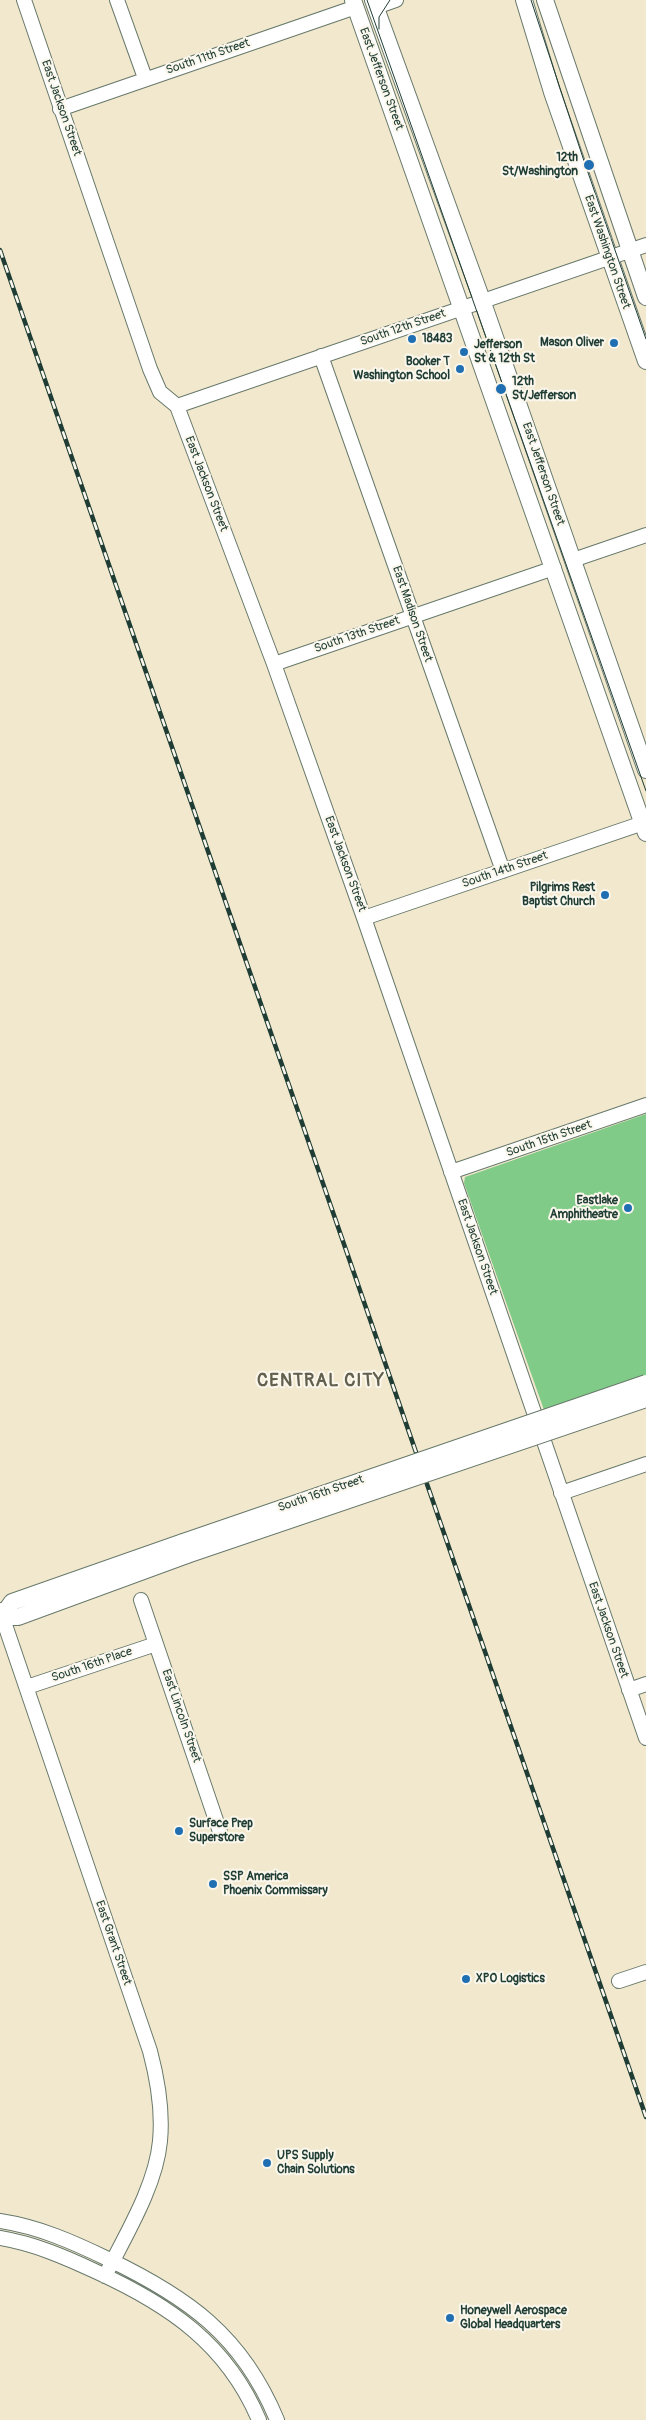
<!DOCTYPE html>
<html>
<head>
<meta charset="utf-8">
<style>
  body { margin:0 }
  canvas { display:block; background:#f1e8ce }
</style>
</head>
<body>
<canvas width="646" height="2420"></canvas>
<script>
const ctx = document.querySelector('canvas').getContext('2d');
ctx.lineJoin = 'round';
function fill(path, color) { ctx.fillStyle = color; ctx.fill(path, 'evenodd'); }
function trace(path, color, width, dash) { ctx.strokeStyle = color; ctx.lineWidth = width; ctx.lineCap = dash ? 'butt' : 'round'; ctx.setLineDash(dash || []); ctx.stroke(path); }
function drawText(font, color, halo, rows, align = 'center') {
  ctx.font = font + ' Pangolin,sans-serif'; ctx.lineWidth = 4; ctx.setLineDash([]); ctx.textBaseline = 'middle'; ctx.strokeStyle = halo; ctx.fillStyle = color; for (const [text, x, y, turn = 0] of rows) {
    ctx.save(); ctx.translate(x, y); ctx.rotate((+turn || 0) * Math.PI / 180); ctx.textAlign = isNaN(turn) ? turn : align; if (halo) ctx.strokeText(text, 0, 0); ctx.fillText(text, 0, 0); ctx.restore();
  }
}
const green = new Path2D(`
  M646 1114V1376L544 1410 464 1183 465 1177Z`);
const minor = new Path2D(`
  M24 0 150 369 160 392 177 406 274 664 364 918 646 1738
  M117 0 145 78
  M376 7 396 0
  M60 109 356 7
  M321 356 503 871
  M177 406 646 245
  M573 560 646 535
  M274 664 554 568
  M364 918 646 822
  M451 1172 646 1105
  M561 1493 646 1464
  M141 1600 220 1832
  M0 1610 150 2051C158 2081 163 2110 160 2141 156 2186 125 2236 105 2276
  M27 1687 156 1644
  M629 1690 646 1684
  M619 1981 646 1972
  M0 2221C39 2227 73 2242 108 2259 187 2297 242 2335 277 2420
  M0 2238C35 2244 65 2257 97 2272 169 2305 227 2344 259 2420`);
const major = new Path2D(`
  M353 0 646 833
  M373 0 482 300 646 770
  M524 0 552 92 646 361
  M545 0 646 297
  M2 1616 12 1602 183 1542
  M0 1617H18L187 1555`);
const tram = new Path2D(`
  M367 0 646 791
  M531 0 585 164 646 339
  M379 29V17L390 0`);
const rail = new Path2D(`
  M0 250 646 2117`);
const majorBridge = new Path2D(`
  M183 1542 646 1383
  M187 1555 646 1399`);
const markers = [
  [589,165,6,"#1f6fb2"],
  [412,339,5,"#1f6fb2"],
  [614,343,5,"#1f6fb2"],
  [464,352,5,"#1f6fb2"],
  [460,369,5,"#1f6fb2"],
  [501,389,6,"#1f6fb2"],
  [605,895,5,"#1f6fb2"],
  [628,1208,5,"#1f6fb2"],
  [179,1831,5,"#1f6fb2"],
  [213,1884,5,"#1f6fb2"],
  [466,1979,5,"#1f6fb2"],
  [267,2163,5,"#1f6fb2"],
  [450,2318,5,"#1f6fb2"]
];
const streetNames = [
  ["South 11th Street",208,57,-19],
  ["East Jefferson Street",381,79,70],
  ["East Jackson Street",61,108,71],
  ["East Washington Street",607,252,71],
  ["South 12th Street",403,328,-19],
  ["East Jefferson Street",543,474,71],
  ["East Jackson Street",206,484,69],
  ["East Madison Street",412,614,71],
  ["South 13th Street",357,635,-19],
  ["East Jackson Street",345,864,70],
  ["South 14th Street",505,870,-19],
  ["South 15th Street",549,1139,-19],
  ["East Jackson Street",477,1247,71],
  ["South 16th Street",321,1494,-19],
  ["East Jackson Street",608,1630,71],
  ["South 16th Place",92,1665,-19],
  ["East Lincoln Street",181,1716,71],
  ["East Grant Street",113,1943,71]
];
const poiNames = [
  ["12th",578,158,"right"],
  ["St/Washington",578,172,"right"],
  ["18483",422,339],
  ["Mason Oliver",604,343,"right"],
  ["Jefferson",474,345],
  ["St & 12th St",474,359],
  ["Booker T",450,362,"right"],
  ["Washington School",450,376,"right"],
  ["12th",512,382],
  ["St/Jefferson",512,396],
  ["Pilgrims Rest",595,888,"right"],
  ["Baptist Church",595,902,"right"],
  ["Eastlake",618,1201,"right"],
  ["Amphitheatre",618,1215,"right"],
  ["Surface Prep",189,1824],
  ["Superstore",189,1838],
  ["SSP America",223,1877],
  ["Phoenix Commissary",223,1891],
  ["XPO Logistics",476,1979],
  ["UPS Supply",277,2156],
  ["Chain Solutions",277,2170],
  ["Honeywell Aerospace",460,2311],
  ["Global Headquarters",460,2325]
];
const districtNames = [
  ["CENTRAL CITY",321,1381]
];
fill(green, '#80cb88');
trace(minor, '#68796a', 16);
trace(major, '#68796a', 18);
trace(minor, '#fff', 14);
trace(major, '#fff', 16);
trace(tram, '#1f3d34', 1);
trace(rail, '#1f3d34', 4.5);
trace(rail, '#fbf7ec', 2.5, [8]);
trace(majorBridge, '#68796a', 18, []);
trace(majorBridge, '#fff', 16);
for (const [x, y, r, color] of markers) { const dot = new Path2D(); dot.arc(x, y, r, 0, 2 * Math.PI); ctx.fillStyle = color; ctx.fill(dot); trace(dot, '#fbf7ec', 2); }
drawText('12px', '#1f3d34', '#fbf7ec', streetNames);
drawText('bold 12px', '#1f3d34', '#fbf7ec', poiNames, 'left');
ctx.letterSpacing = '1px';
drawText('bold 18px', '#63604e', '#fbf7ec', districtNames);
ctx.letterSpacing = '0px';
</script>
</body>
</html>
